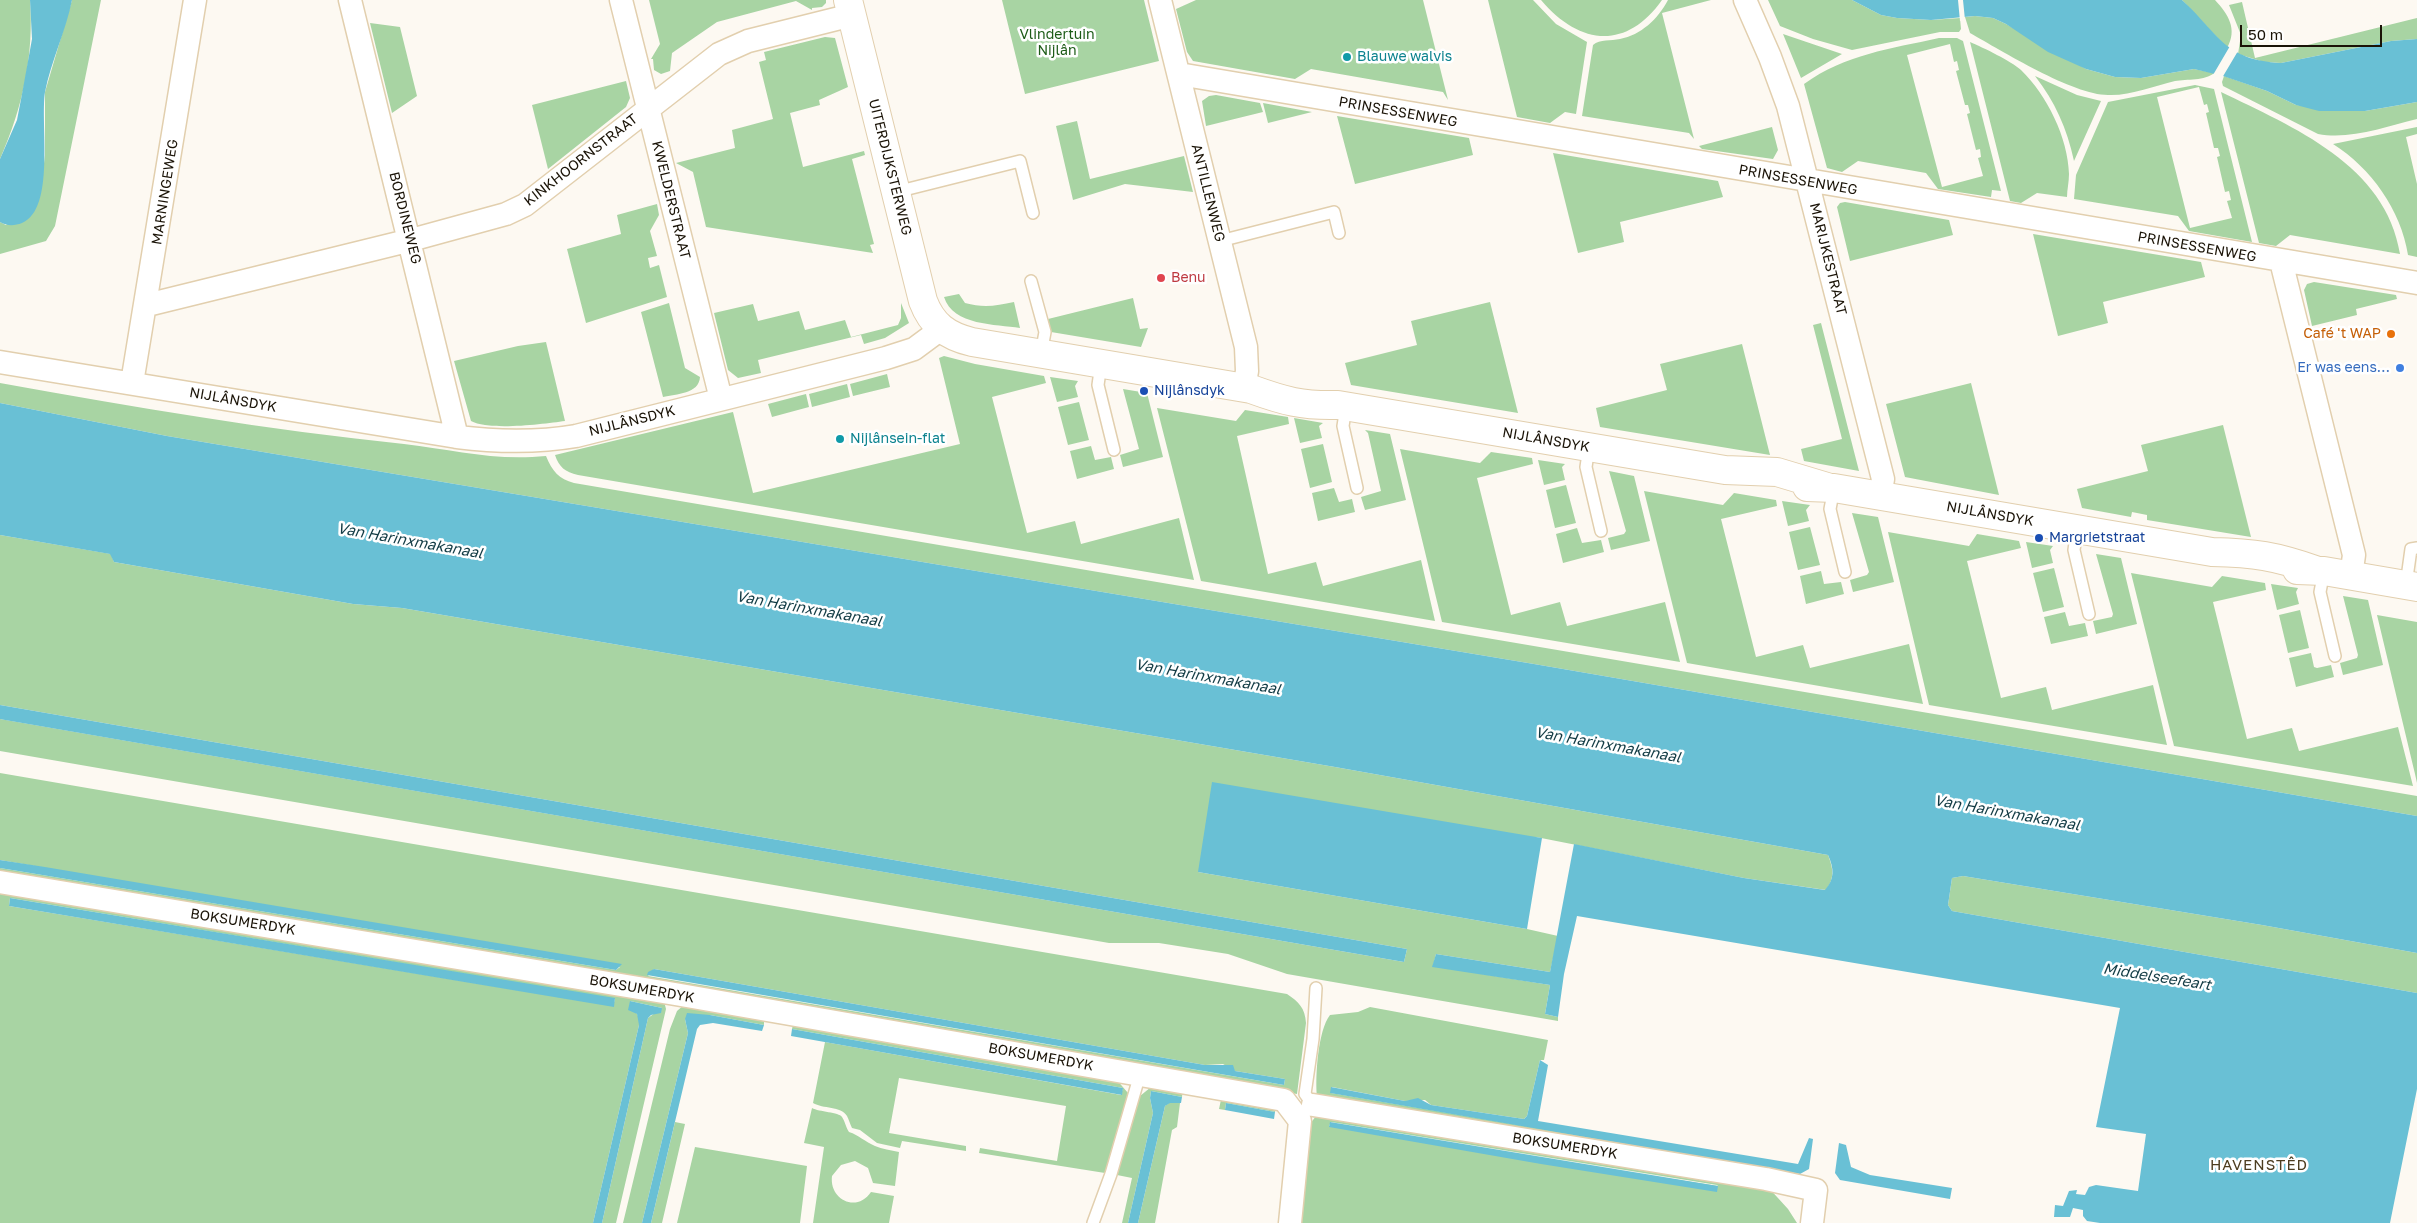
<!DOCTYPE html>
<html>
<head>
<meta charset="utf-8">
<style>
  body { margin:0 }
  #map { position:relative; width:2417px; height:1223px; overflow:hidden; background:#fdf9f2; font-family:"Golos Text",sans-serif }
  canvas { display:block }
  .scale { position:absolute; left:2240px; top:25px; width:142px; height:22px; box-sizing:border-box; border:2px solid #1a1307; border-top:0; padding-left:6px; font-size:15px; line-height:18px; white-space:nowrap; color:#1a1307; -webkit-text-stroke:4px #fff; paint-order:stroke }
</style>
</head>
<body>
<div id="map">
<canvas width="2417" height="1223"></canvas>
<div class="scale">50 m</div>
</div>
<script>
const ctx = document.querySelector('canvas').getContext('2d');
ctx.lineJoin = 'round';
function fill(path, color) { ctx.fillStyle = color; ctx.fill(path, 'evenodd'); }
function trace(path, color, width, dash) { ctx.strokeStyle = color; ctx.lineWidth = width; ctx.lineCap = dash ? 'butt' : 'round'; ctx.setLineDash(dash || []); ctx.stroke(path); }
function drawText(font, color, halo, rows, align = 'center') {
  ctx.font = font + ' "Golos Text",sans-serif'; ctx.lineWidth = 5; ctx.setLineDash([]); ctx.textBaseline = 'middle'; ctx.strokeStyle = halo; ctx.fillStyle = color; for (const [text, x, y, turn = 0] of rows) {
    ctx.save(); ctx.translate(x, y); ctx.rotate((+turn || 0) * Math.PI / 180); ctx.textAlign = isNaN(turn) ? turn : align; if (halo) ctx.strokeText(text, 0, 0); ctx.fillText(text, 0, 0); ctx.restore();
  }
}
const green = new Path2D(`
  M0 0H30C34 56 23 107 0 159Z
  M72 0H101L55 226 46 241 0 254V222L6 225 41 188 45 155V92Z
  M649 0H826V3L822 7 812 8V10L796 1 717 22 672 53 670 71 661 74 654 70 653 59H651L660 44Z
  M1002 0H1144L1159 61 1025 94Z
  M1196 0H1423L1448 100 1443 92 1311 69 1295 79 1193 61 1187 52 1176 9Z
  M1488 0H1533L1556 24 1587 42 1576 114 1565 112 1550 123 1517 117Z
  M1541 0H1662C1626 51 1579 45 1541 0Z
  M1668 0H1711L1662 13 1694 139 1689 133 1582 116 1593 45C1600 39 1611 41 1620 39 1641 35 1658 19 1668 0Z
  M1768 0H1852L1881 15 1897 18 1931 20 1960 18 1961 29 1959 32H1940L1852 50 1813 39 1780 26Z
  M2182 0H2215C2228 14 2238 29 2227 48Z
  M2242 2 2255 58 2417 18V39L2391 41 2281 63 2264 62 2238 54 2241 35 2229 5Z
  M1975 16 1993 18 2006 24 2086 69 2115 77 2141 78 2194 69 2214 73C2205 81 2187 79 2175 81 2154 86 2130 96 2108 95 2073 95 2002 51 1970 33L1965 17Z
  M370 23 400 27 417 96 392 113Z
  M1783 34 1842 54 1801 78Z
  M825 37 835 38 848 87 819 100 820 105 790 113 803 167 864 151 865 155 852 159 874 244 870 245 873 253 706 227 693 172 676 163 735 148 732 130 773 119 759 62 766 60 764 52Z
  M1939 38H1957L1963 41 2001 191 1992 190 1991 197 1938 189 1926 173 1858 161 1842 172 1827 168 1804 84C1846 54 1890 49 1939 38ZM1950 44 1954 62 1957 61 1959 70 1956 71 1965 105H1968L1970 113 1967 114 1976 150 1980 149 1981 157 1978 158 1983 176 1942 187 1907 55Z
  M1970 42C1984 48 2011 61 2021 70 2047 95 2068 138 2069 174 2069 182 2067 190 2067 197L2037 193 2021 203 2010 201Z
  M2035 76 2077 95 2101 101 2074 161C2067 128 2055 102 2035 76Z
  M2224 76 2267 91 2296 105 2365 111 2417 102V119C2385 127 2350 140 2318 134L2223 86 2222 82Z
  M626 81 630 98 626 107 548 169 532 105Z
  M2195 85 2214 89 2252 242 2189 231 2178 216 2074 199 2076 175 2108 102ZM2199 87 2204 105 2207 104 2209 112 2206 113 2214 148H2218L2220 156 2217 157 2225 192 2229 191 2231 200 2227 201 2232 218 2190 228 2157 97Z
  M2221 92C2293 127 2386 165 2400 254L2290 235 2276 246 2259 243Z
  M1216 95 1260 103 1263 112 1206 126 1202 101 1209 96Z
  M1263 103 1312 112 1268 123Z
  M1337 116 1469 138 1473 155 1355 184Z
  M1077 121 1090 179 1184 156 1193 192 1125 184 1073 200 1056 126Z
  M1772 127 1778 150 1773 159 1702 149 1699 146Z
  M2417 127V134L2406 137 2417 184V257L2408 255C2401 210 2371 168 2333 144Z
  M1553 153 1718 181 1723 197 1620 222 1624 242 1578 253Z
  M1845 202 1949 220 1953 235 1850 261 1837 207 1840 203Z
  M657 204 659 215 650 231 657 256 648 258 650 268 659 265 667 297 586 323 567 249 621 234 617 215Z
  M2033 234 2201 262 2205 277 2103 302 2108 323 2058 336Z
  M2314 282 2396 295 2397 299 2356 309 2357 315 2312 326 2304 290 2307 284Z
  M959 294 965 303C983 308 996 306 1014 302L1020 328C996 324 953 326 944 297Z
  M1133 298 1140 329 1148 328 1141 347 1051 332 1048 319Z
  M1490 302 1518 413 1351 385 1345 363 1417 345 1411 321Z
  M669 303 685 368 700 377C699 394 676 394 663 397L641 312Z
  M901 303 909 323 885 338 864 344 861 335 758 360 761 373 738 378 728 370 714 313 753 304 758 321 799 311 805 330 845 320 851 337 898 325 901 318Z
  M1821 323 1859 471 1804 461 1801 449 1842 439 1813 325Z
  M546 342 565 421C544 424 489 431 471 421L454 361 518 346Z
  M1742 344 1770 455 1600 427 1596 408 1667 390 1660 364Z
  M944 356 975 364 1044 376 1046 383 992 397 1027 533 1075 521 1081 544 1179 518 1194 580 578 475C565 472 559 467 555 455L733 412 753 493 960 444 939 358Z
  M887 374 890 387 853 396 850 384Z
  M1050 377 1078 381 1075 386 1078 397 1057 402Z
  M0 383C134 407 268 430 404 444 455 450 493 461 546 456 552 471 559 479 574 483L2417 796V816L1534 664 167 436 0 403Z
  M1971 383 1999 495 1905 477 1886 404Z
  M847 384 850 397 812 407 809 394Z
  M1123 389 1147 393 1163 457 1123 467 1120 455 1139 449Z
  M806 394 809 407 772 417 768 404Z
  M1079 402 1089 440 1068 445 1058 407Z
  M1157 408 1236 421 1245 410 1288 417 1289 424 1237 436 1268 574 1316 562 1323 586 1421 560 1435 621 1201 581Z
  M1294 418 1323 423 1319 426 1322 438 1300 443Z
  M2223 425 2251 537 2147 520V515L2132 512 2131 517 2082 508 2077 489 2148 471 2141 445Z
  M1365 430 1390 434 1406 500 1365 510 1361 497 1381 491 1368 433Z
  M1323 444 1332 482 1310 488 1301 449Z
  M1091 446 1095 460 1111 457 1114 469 1077 479 1070 451Z
  M1400 449 1480 463 1491 452 1532 458 1533 464 1477 478 1511 615 1560 602 1567 626 1665 602 1680 662 1442 622Z
  M1538 460 1565 464 1562 467 1565 480 1544 485Z
  M1609 471 1634 476 1650 541 1611 550 1608 538 1624 534 1626 531Z
  M1566 485 1576 523 1555 528 1546 490Z
  M1334 488 1339 502 1352 499 1355 512 1318 521 1312 493Z
  M1644 491 1723 505 1734 493 1776 500 1777 506 1721 519 1756 657 1803 645 1810 668 1909 644 1923 704 1687 663Z
  M1782 501 1810 505 1806 510 1809 521 1788 526Z
  M1852 513 1878 517 1894 582 1853 592 1850 580 1867 575 1869 572Z
  M1810 527 1820 565 1798 570 1789 532Z
  M1577 528 1582 543 1601 540 1604 552 1563 563 1556 534Z
  M1888 532 1969 546 1977 534 2019 541 2021 548 1967 561 2001 698 2046 687 2052 710 2153 685 2167 745 1929 705Z
  M0 535 111 554 114 562 353 604 402 608 1335 767 1828 855C1833 868 1835 878 1826 890L1744 878 1536 837 1198 872 1527 929 1558 936 1550 972 1436 954 1433 966 1550 985 1545 1014 1558 1017V1021L1287 974 1228 954 1159 943H1109L0 751V719L1404 962 1407 949 0 705Z
  M2026 542 2053 546 2050 550 2053 563 2032 568Z
  M2096 554 2121 558 2137 624 2096 634 2093 621 2112 617 2113 614Z
  M2054 568 2064 607 2043 612 2033 573Z
  M1821 571 1824 584 1841 582 1844 594 1806 604 1800 576Z
  M2131 573 2212 587 2222 576 2265 583 2266 590 2213 602 2247 739 2292 728 2299 751 2398 727 2413 786 2174 746Z
  M2271 584 2298 588 2296 592 2299 604 2277 610Z
  M2343 596 2368 600 2383 665 2343 675 2340 663 2357 658 2358 655Z
  M2300 610 2309 648 2288 653 2279 615Z
  M2065 612 2069 626 2085 623 2088 636 2051 644 2044 617Z
  M2377 615 2417 622V783L2415 774Z
  M2311 653 2314 667 2317 668 2331 665 2334 677 2296 687 2289 658Z
  M0 773 1287 994C1299 1002 1305 1008 1306 1023L1297 1094 0 875V868L616 970 620 967 0 860ZM654 969 1205 1065 1223 1064 1235 1071 1285 1079 1284 1085 648 976Z
  M1963 876 2262 925 2417 953V993L1952 911 1948 905 1952 878Z
  M0 889 664 1001 666 1009 616 1223H602L648 1018 662 1008 630 1001 639 1018V1025L593 1223H0ZM10 898 76 909 615 999 613 1006 9 906Z
  M685 1004 762 1020 764 1022V1025L710 1015 685 1019 688 1033 642 1223H623L670 1029 677 1011Z
  M1370 1007 1548 1040 1544 1060H1540L1527 1116 1524 1119 1431 1105 1425 1100 1405 1101 1332 1087 1331 1093 1766 1167 1764 1170 1317 1097C1315 1077 1318 1030 1330 1015L1358 1012Z
  M794 1020 1116 1079 1128 1093 1105 1173 979 1153 980 1148 1057 1161 1066 1106 899 1078 889 1133 966 1146V1151L902 1141 900 1148 877 1143 860 1130 852 1128C850 1124 849 1120 847 1116 841 1106 823 1109 813 1103L825 1042 1121 1095 1123 1088 792 1029Z
  M1156 1083 1183 1089 1182 1097 1151 1091 1150 1098 1153 1113 1128 1223H1122L1132 1178 1117 1175 1140 1096Z
  M1222 1095 1276 1105 1275 1112 1226 1103 1225 1110 1219 1109Z
  M1169 1103H1180L1177 1127 1172 1130 1155 1223H1138L1165 1106Z
  M812 1108C819 1112 839 1112 842 1117 845 1121 846 1128 849 1132 859 1135 865 1142 875 1146 882 1149 891 1150 899 1152L895 1186 873 1183 868 1168 855 1161 841 1165 832 1176C829 1200 857 1213 871 1192L894 1196 889 1223H813L824 1147 804 1143Z
  M1319 1112 1767 1186 1788 1209 1797 1223H1298L1310 1124ZM1331 1122 1717 1185 1718 1186 1329 1126Z
  M675 1122 685 1124 662 1223H651Z
  M695 1147 807 1166 800 1223H677Z`);
const water = new Path2D(`
  M30 0H72C66 31 51 61 45 92 40 123 56 209 22 223 14 226 7 226 0 222V159L17 120 22 94 32 39Z
  M1852 0H2182C2219 34 2224 60 2281 63L2391 41 2417 39V102L2365 111H2319L2296 105 2267 91 2223 76 2194 69 2141 78 2115 77 2086 69 2048 52 2006 24 1993 18 1975 16 1931 20 1897 18 1881 15Z
  M0 403 167 436 1534 664 2417 816V953L2262 925 1963 876 1952 878 1948 905 1952 911 2417 993V1089L2390 1223H2100L2087 1221 2083 1216V1210L2073 1208 2070 1217H2054L2055 1205 2063 1206 2069 1191 2077 1190 2076 1194 2085 1195 2089 1187 2096 1185 2138 1191 2146 1134 2096 1127 2120 1008 1577 916 1564 974 1558 1017 1545 1014 1550 985 1432 967 1436 954 1550 972 1574 844 1744 878 1825 890C1835 879 1834 868 1828 855L1335 767 402 608 353 604 114 562 110 554 0 535Z
  M0 705 1407 949 1404 962 5 720 0 719Z
  M1212 782 1542 838 1527 929 1198 872Z
  M0 860 45 867 622 964 616 970 0 868Z
  M10 898 76 909 615 998 614 1007 9 906Z
  M654 969 1205 1065H1233L1235 1071 1285 1079 1284 1085 647 975 648 972Z
  M630 1001 662 1008 661 1013 651 1015 648 1018 602 1223H593L639 1025 637 1014 628 1010Z
  M687 1013 710 1015 764 1025 762 1031 713 1023 700 1025 697 1029 651 1223H642L688 1033 685 1019Z
  M792 1029 1123 1088 1122 1095 791 1036Z
  M1540 1060 1548 1065 1538 1121 1798 1164 1809 1138 1813 1139 1809 1169 1800 1174 1330 1093 1331 1087 1405 1101 1418 1098 1431 1105 1524 1119 1527 1116Z
  M1151 1091 1182 1097 1181 1103H1170L1165 1106 1138 1223H1128L1153 1113 1150 1098Z
  M1226 1103 1275 1112 1274 1119 1225 1110Z
  M1330 1122 1718 1186 1717 1192 1541 1164 1329 1127Z
  M1839 1143 1846 1145 1851 1167 1870 1175 1952 1188 1950 1199 1840 1180 1835 1173Z`);
const pier = new Path2D(`
  M1958 0H1963L1965 20 1960 21Z
  M2230 46 2238 51 2222 78 2215 76 2213 75Z`);
const lane = new Path2D(`
  M896 192 1020 161 1033 213
  M1220 241 1334 212 1339 233
  M1031 281 1045 332 1041 354
  M1101 364 1098 385 1114 450
  M1346 407 1343 426 1357 488
  M1589 447 1586 467 1601 531
  M1834 488 1830 509 1845 572
  M2077 529 2074 550 2089 614
  M2324 571 2320 592 2335 656
  M2406 585 2411 549 2417 548
  M1313 1105 1305 1094 1313 1039 1316 988
  M1093 1223 1111 1174 1140 1074`);
const street = new Path2D(`
  M350 0 457 437
  M621 0 721 399
  M1160 0 1246 347 1247 371 1244 388
  M1745 0 1770 57 1788 106 1883 479 1880 496
  M1179 74 2417 283
  M2281 261 2354 555 2351 576
  M147 305 411 240 506 214 525 205 719 54 748 41 852 15
  M0 362 457 437C498 442 535 443 576 436L886 358 914 349 941 329
  M132 383 195 0
  M0 882 675 994 1284 1100 1300 1121 1290 1223
  M1313 1105 1766 1179 1816 1190 1812 1223`);
const secondary = new Path2D(`
  M848 0 923 301C932 325 947 336 972 342L1251 389C1284 401 1302 406 1338 405L1725 470 1777 472 1827 487
  M1807 487 1834 488 2212 552C2255 553 2275 556 2315 570
  M2297 570 2324 571 2417 587`);
const markers = [
  [1347,57,5,"#0f9aa8"],
  [1161,278,5,"#e0444e"],
  [2391,334,5,"#e8710a"],
  [2400,368,5,"#3f7fe0"],
  [1144,391,5,"#1a4fb4"],
  [840,439,5,"#0f9aa8"],
  [2039,538,5,"#1a4fb4"]
];
const parkNames = [
  ["Vlindertuin",1057,35],
  ["Nijlân",1057,51]
];
const cultureNames = [
  ["Blauwe walvis",1357,57],
  ["Nijlânsein-flat",850,439]
];
const streetNames = [
  ["PRINSESSENWEG",1398,112,10],
  ["KINKHOORNSTRAAT",581,160,-38],
  ["UITERDIJKSTERWEG",890,167,76],
  ["PRINSESSENWEG",1798,180,10],
  ["MARNINGEWEG",165,192,-81],
  ["ANTILLENWEG",1208,193,76],
  ["KWELDERSTRAAT",671,200,76],
  ["BORDINEWEG",405,218,76],
  ["PRINSESSENWEG",2197,247,10],
  ["MARIJKESTRAAT",1828,259,76],
  ["NIJLÂNSDYK",233,400,10],
  ["NIJLÂNSDYK",632,421,-14],
  ["NIJLÂNSDYK",1546,440,10],
  ["NIJLÂNSDYK",1990,514,10],
  ["BOKSUMERDYK",243,922,9],
  ["BOKSUMERDYK",642,989,10],
  ["BOKSUMERDYK",1041,1057,10],
  ["BOKSUMERDYK",1565,1146,9]
];
const healthNames = [
  ["Benu",1171,278]
];
const foodNames = [
  ["Café 't WAP",2381,334]
];
const shopNames = [
  ["Er was eens…",2390,368]
];
const transitNames = [
  ["Nijlânsdyk",1154,391],
  ["Margrietstraat",2049,538]
];
const waterNames = [
  ["Van Harinxmakanaal",410,541,10],
  ["Van Harinxmakanaal",809,609,10],
  ["Van Harinxmakanaal",1208,677,10],
  ["Van Harinxmakanaal",1608,745,10],
  ["Van Harinxmakanaal",2007,813,10],
  ["Middelseefeart",2157,977,9]
];
const neighbourhoodNames = [
  ["HAVENSTÊD",2259,1165]
];
fill(green, '#a8d4a3');
fill(water, '#69c0d5');
fill(pier, '#fdf9f2');
trace(lane, '#e2cfae', 14);
trace(street, '#e2cfae', 25);
trace(secondary, '#e2cfae', 30);
trace(lane, '#fff', 11);
trace(street, '#fff', 22);
trace(secondary, '#fff', 28);
for (const [x, y, r, color] of markers) { const dot = new Path2D(); dot.arc(x, y, r, 0, 2 * Math.PI); ctx.fillStyle = color; ctx.fill(dot); trace(dot, '#fff', 2); }
drawText('14px', '#1d5b17', '#fff', parkNames);
drawText('14px', '#0d838f', '#fff', cultureNames, 'left');
drawText('14px', '#1a1307', '#fff', streetNames);
drawText('14px', '#be3a42', '#fff', healthNames, 'left');
drawText('14px', '#c56008', '#fff', foodNames, 'right');
drawText('14px', '#366cbe', '#fff', shopNames, 'right');
drawText('14px', '#164399', '#fff', transitNames, 'left');
drawText('italic 15px', '#133c45', '#fff', waterNames);
ctx.letterSpacing = '1px';
drawText('15px', '#4c3d20', '#fff', neighbourhoodNames);
ctx.letterSpacing = '0px';
</script>
</body>
</html>
